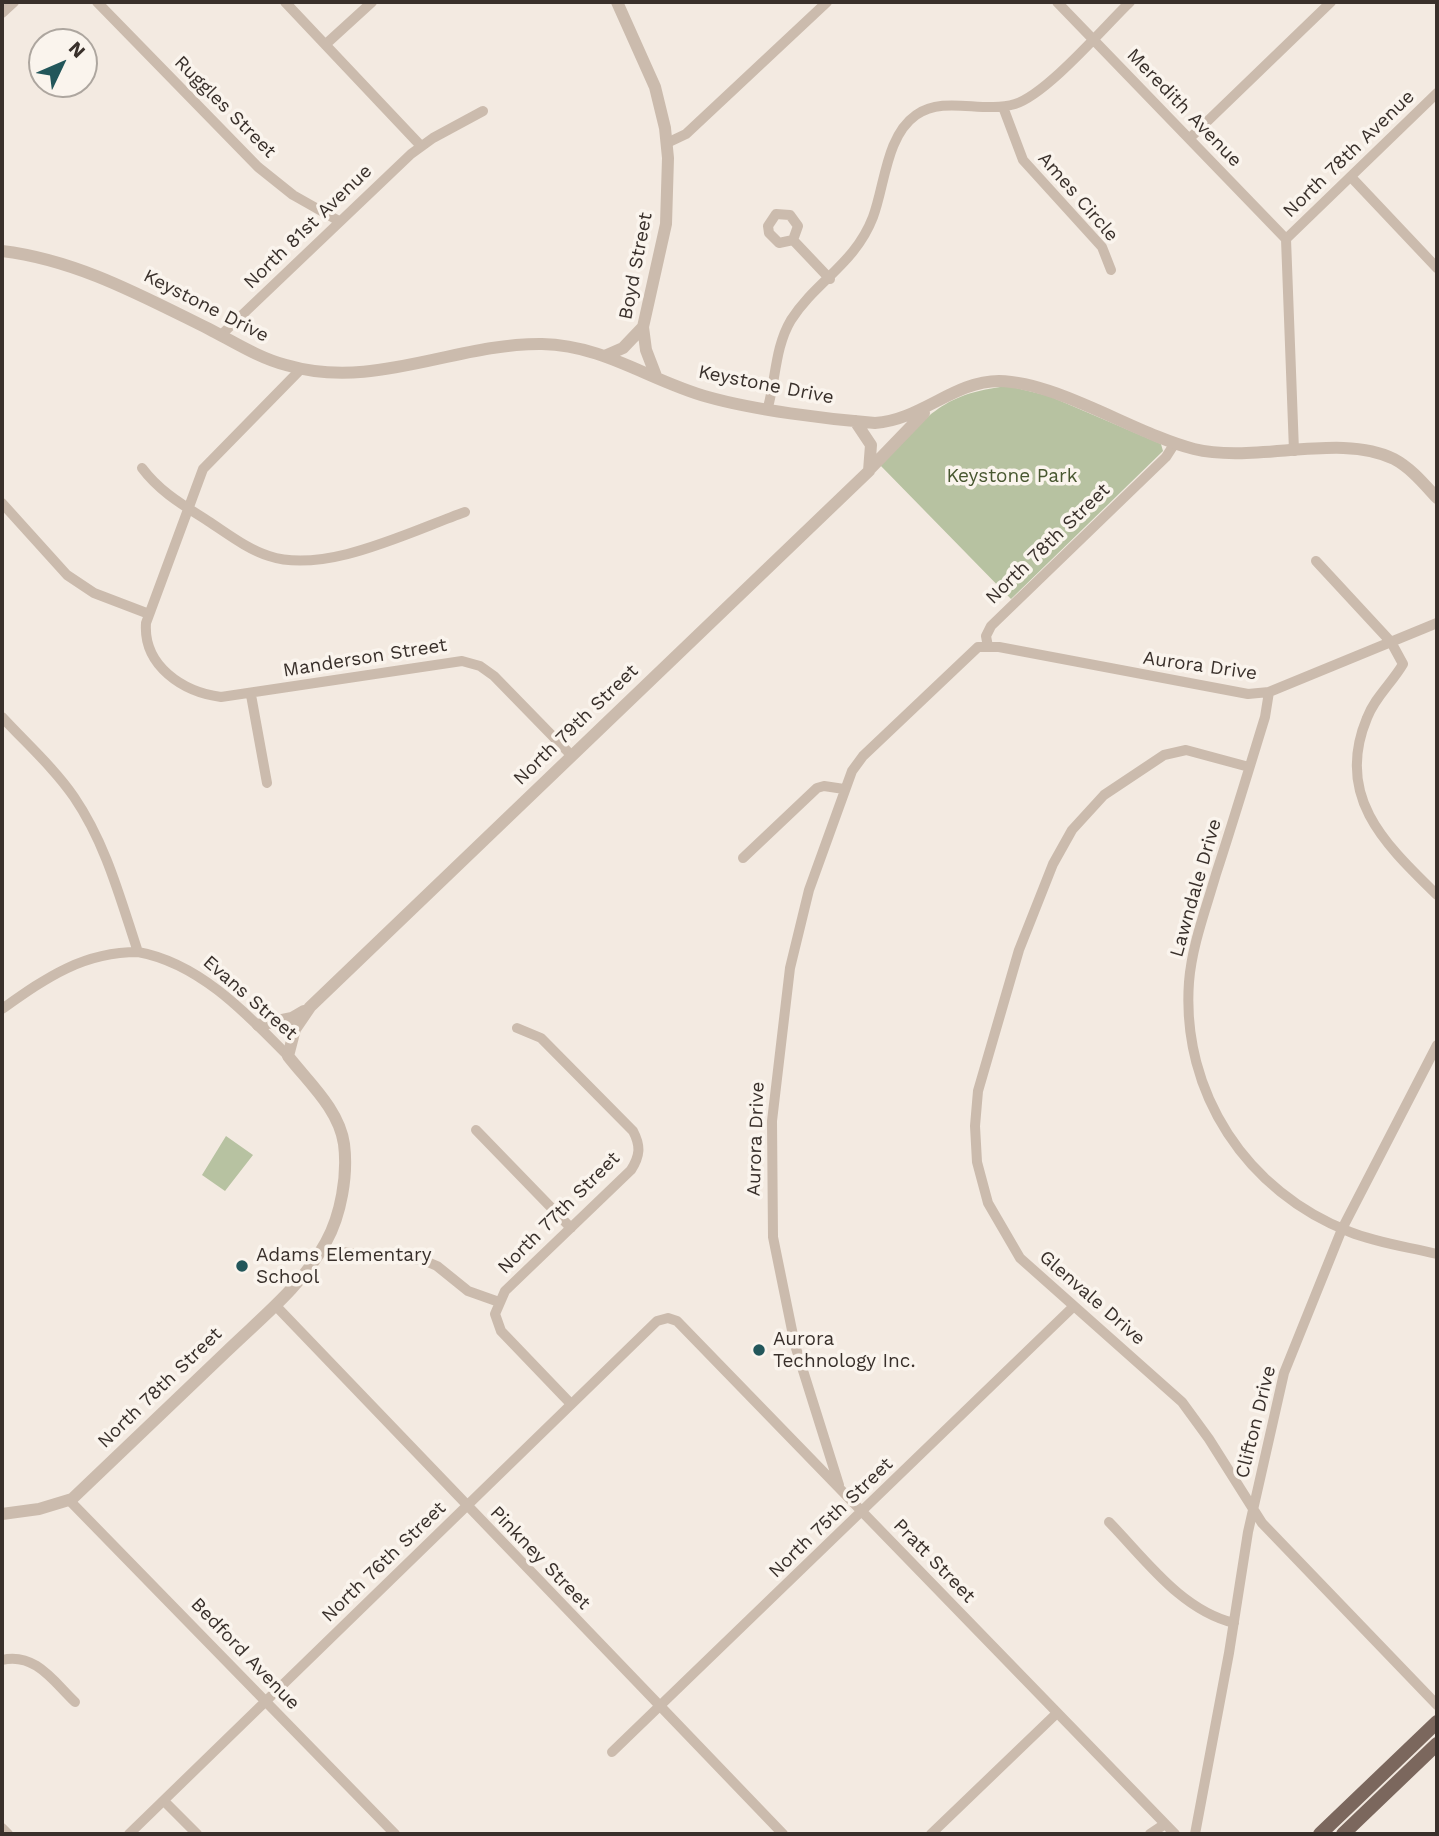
<!DOCTYPE html>
<html>
<head>
<meta charset="utf-8">
<style>
  body { margin:0 }
  #map { position:relative; width:1439px; height:1836px; overflow:hidden; background:#f3eae1; font-family:"Work Sans",sans-serif }
  canvas { display:block }
  .frame { position:absolute; inset:0; border:4px solid #39302b; pointer-events:none }
  .north { position:absolute; left:28px; top:28px; width:70px; height:70px; box-sizing:border-box; background:#faf4ed; border:2px solid #ada69f; border-radius:50%; rotate:46deg; font-size:19px; font-weight:700; line-height:28px; text-align:center; color:#39302b }
  .north::after { content:''; display:block; margin:auto; width:24px; height:32px; background:#22565a; clip-path:polygon(50% 0,100% 100%,50% 72%,0 100%) }
</style>
</head>
<body>
<div id="map">
<canvas width="1439" height="1836"></canvas>
<div class="frame"></div>
<div class="north">N</div>
</div>
<script>
const ctx = document.querySelector('canvas').getContext('2d');
ctx.lineJoin = 'round';
function fill(path, color) { ctx.fillStyle = color; ctx.fill(path, 'evenodd'); }
function trace(path, color, width, dash) { ctx.strokeStyle = color; ctx.lineWidth = width; ctx.lineCap = dash ? 'butt' : 'round'; ctx.setLineDash(dash || []); ctx.stroke(path); }
function drawText(font, color, halo, rows, align = 'center') {
  ctx.font = font + ' "Work Sans",sans-serif'; ctx.lineWidth = 7; ctx.setLineDash([]); ctx.textBaseline = 'middle'; ctx.strokeStyle = halo; ctx.fillStyle = color; for (const [text, x, y, turn = 0] of rows) {
    ctx.save(); ctx.translate(x, y); ctx.rotate((+turn || 0) * Math.PI / 180); ctx.textAlign = isNaN(turn) ? turn : align; if (halo) ctx.strokeText(text, 0, 0); ctx.fillText(text, 0, 0); ctx.restore();
  }
}
const green = new Path2D(`
  M1008 386 1049 396 1161 444 1163 451 1011 599 880 465C927 418 938 394 1008 386Z
  M226 1136 253 1155 225 1191 202 1175Z`);
const minor = new Path2D(`
  M97 2 258 167 293 195 339 221
  M285 2 421 146
  M1057 2 1286 239
  M2 13 14 2
  M326 44 372 2
  M1003 107 1023 160 1102 247 1111 270
  M1190 138 1331 2
  M667 143 686 134 827 2
  M1351 177 1437 268
  M793 240 779 243 769 233 768 226 776 214 790 215 798 226 793 240 830 279
  M221 335 411 154 433 138 483 111
  M301 369 203 469 146 623C143 666 183 692 221 697L462 661 480 666 494 676 572 756
  M768 407C776 378 775 347 791 320 816 281 855 264 873 217 885 185 886 136 916 115 945 95 982 114 1015 104 1047 94 1104 27 1130 2
  M1294 451 1286 239 1437 93
  M142 468C160 492 183 505 208 521 228 534 247 549 269 556 325 575 411 531 465 512
  M2 503 67 575 94 593 149 614
  M1316 561 1391 642 1403 664C1392 683 1375 697 1367 718 1334 797 1386 845 1437 895
  M988 647 986 636 991 626 1166 457 1175 443
  M1269 692 1265 717C1249 769 1233 822 1216 874 1206 909 1192 945 1189 982 1181 1093 1247 1192 1350 1232 1377 1243 1409 1247 1437 1254
  M251 695 267 783
  M2 717C26 743 54 768 74 797 106 844 120 898 138 952 199 963 246 1013 288 1056
  M1249 767 1186 750 1164 755 1104 795 1072 830 1053 864 1019 950 978 1091 975 1126 977 1162 988 1203 1020 1258 1182 1402 1209 1439 1262 1523 1437 1705
  M743 858 817 788 824 786 844 789
  M2 1009C46 978 82 952 138 952
  M517 1028 541 1038 633 1131C641 1146 640 1156 631 1170L505 1291 495 1314 501 1331 571 1404
  M476 1130 571 1228
  M321 1250 423 1260 437 1266 468 1291 499 1302
  M275 1305 783 1834
  M839 1485 795 1345 773 1237 772 1121 790 968 809 890 852 771 863 756 978 647H999L1248 694 1269 692 1437 623
  M69 1500 395 1834
  M1109 1522C1146 1560 1181 1610 1234 1623
  M2 1660C35 1652 54 1682 75 1702
  M612 1752 1073 1307
  M164 1801 197 1834
  M2 1828 8 1834
  M129 1834 657 1321 668 1318 677 1321 1175 1834
  M931 1834 1057 1713
  M1150 1834 1165 1824
  M1195 1834 1229 1653 1248 1532 1284 1373 1342 1229 1437 1045`);
const tertiary = new Path2D(`
  M617 2 655 87 665 128 668 158 666 224 643 327 646 350 656 376
  M2 251C77 260 142 296 209 329 234 342 259 358 286 365 374 391 455 343 542 344 604 345 650 381 708 397 754 410 826 419 875 423 921 420 954 381 999 381 1058 382 1135 434 1194 449 1255 464 1341 432 1394 459 1411 468 1424 484 1437 498
  M607 355 623 348 643 327
  M869 470 924 413
  M258 1025 292 1018 304 1011
  M2 1514 39 1509 72 1499C124 1450 175 1401 226 1352 261 1318 302 1286 326 1242 341 1215 348 1175 344 1144 339 1109 308 1082 288 1056L295 1029 310 1007 869 471 871 445 855 421`);
const primary = new Path2D(`
  M1320 1834 1437 1722
  M1343 1834 1437 1744`);
const markers = [
  [242,1266,7,"#22565a"],
  [759,1350,7,"#22565a"]
];
const streetNames = [
  ["Ruggles Street",225,107,45],
  ["Meredith Avenue",1184,108,46],
  ["North 78th Avenue",1349,154,-44],
  ["Ames Circle",1078,197,49],
  ["North 81st Avenue",308,227,-44],
  ["Boyd Street",636,266,-79],
  ["Keystone Drive",206,306,27],
  ["Keystone Drive",766,385,11],
  ["North 78th Street",1048,544,-44],
  ["Manderson Street",365,658,-9],
  ["Aurora Drive",1200,666,8],
  ["North 79th Street",576,725,-44],
  ["Lawndale Drive",1196,888,-74],
  ["Evans Street",250,998,41],
  ["Aurora Drive",756,1139,-88],
  ["North 77th Street",559,1213,-45],
  ["Glenvale Drive",1092,1298,41],
  ["North 78th Street",160,1388,-44],
  ["Clifton Drive",1256,1422,-76],
  ["North 75th Street",831,1518,-44],
  ["Pinkney Street",540,1558,46],
  ["Pratt Street",934,1561,46],
  ["North 76th Street",384,1562,-44],
  ["Bedford Avenue",245,1654,46]
];
const parkNames = [
  ["Keystone Park",1012,476]
];
const poiNames = [
  ["Adams Elementary",256,1255],
  ["School",256,1277],
  ["Aurora",773,1339],
  ["Technology Inc.",773,1361]
];
fill(green, '#b7c2a1');
trace(minor, '#cbbbad', 10);
trace(tertiary, '#cbbbad', 12);
trace(primary, '#7b675d', 14);
for (const [x, y, r, color] of markers) { const dot = new Path2D(); dot.arc(x, y, r, 0, 2 * Math.PI); ctx.fillStyle = color; ctx.fill(dot); trace(dot, '#faf4ed', 2.5); }
drawText('19px', '#39302b', '#faf4ed', streetNames);
drawText('19px', '#485730', '#faf4ed', parkNames);
drawText('19px', '#39302b', '#faf4ed', poiNames, 'left');
</script>
</body>
</html>
